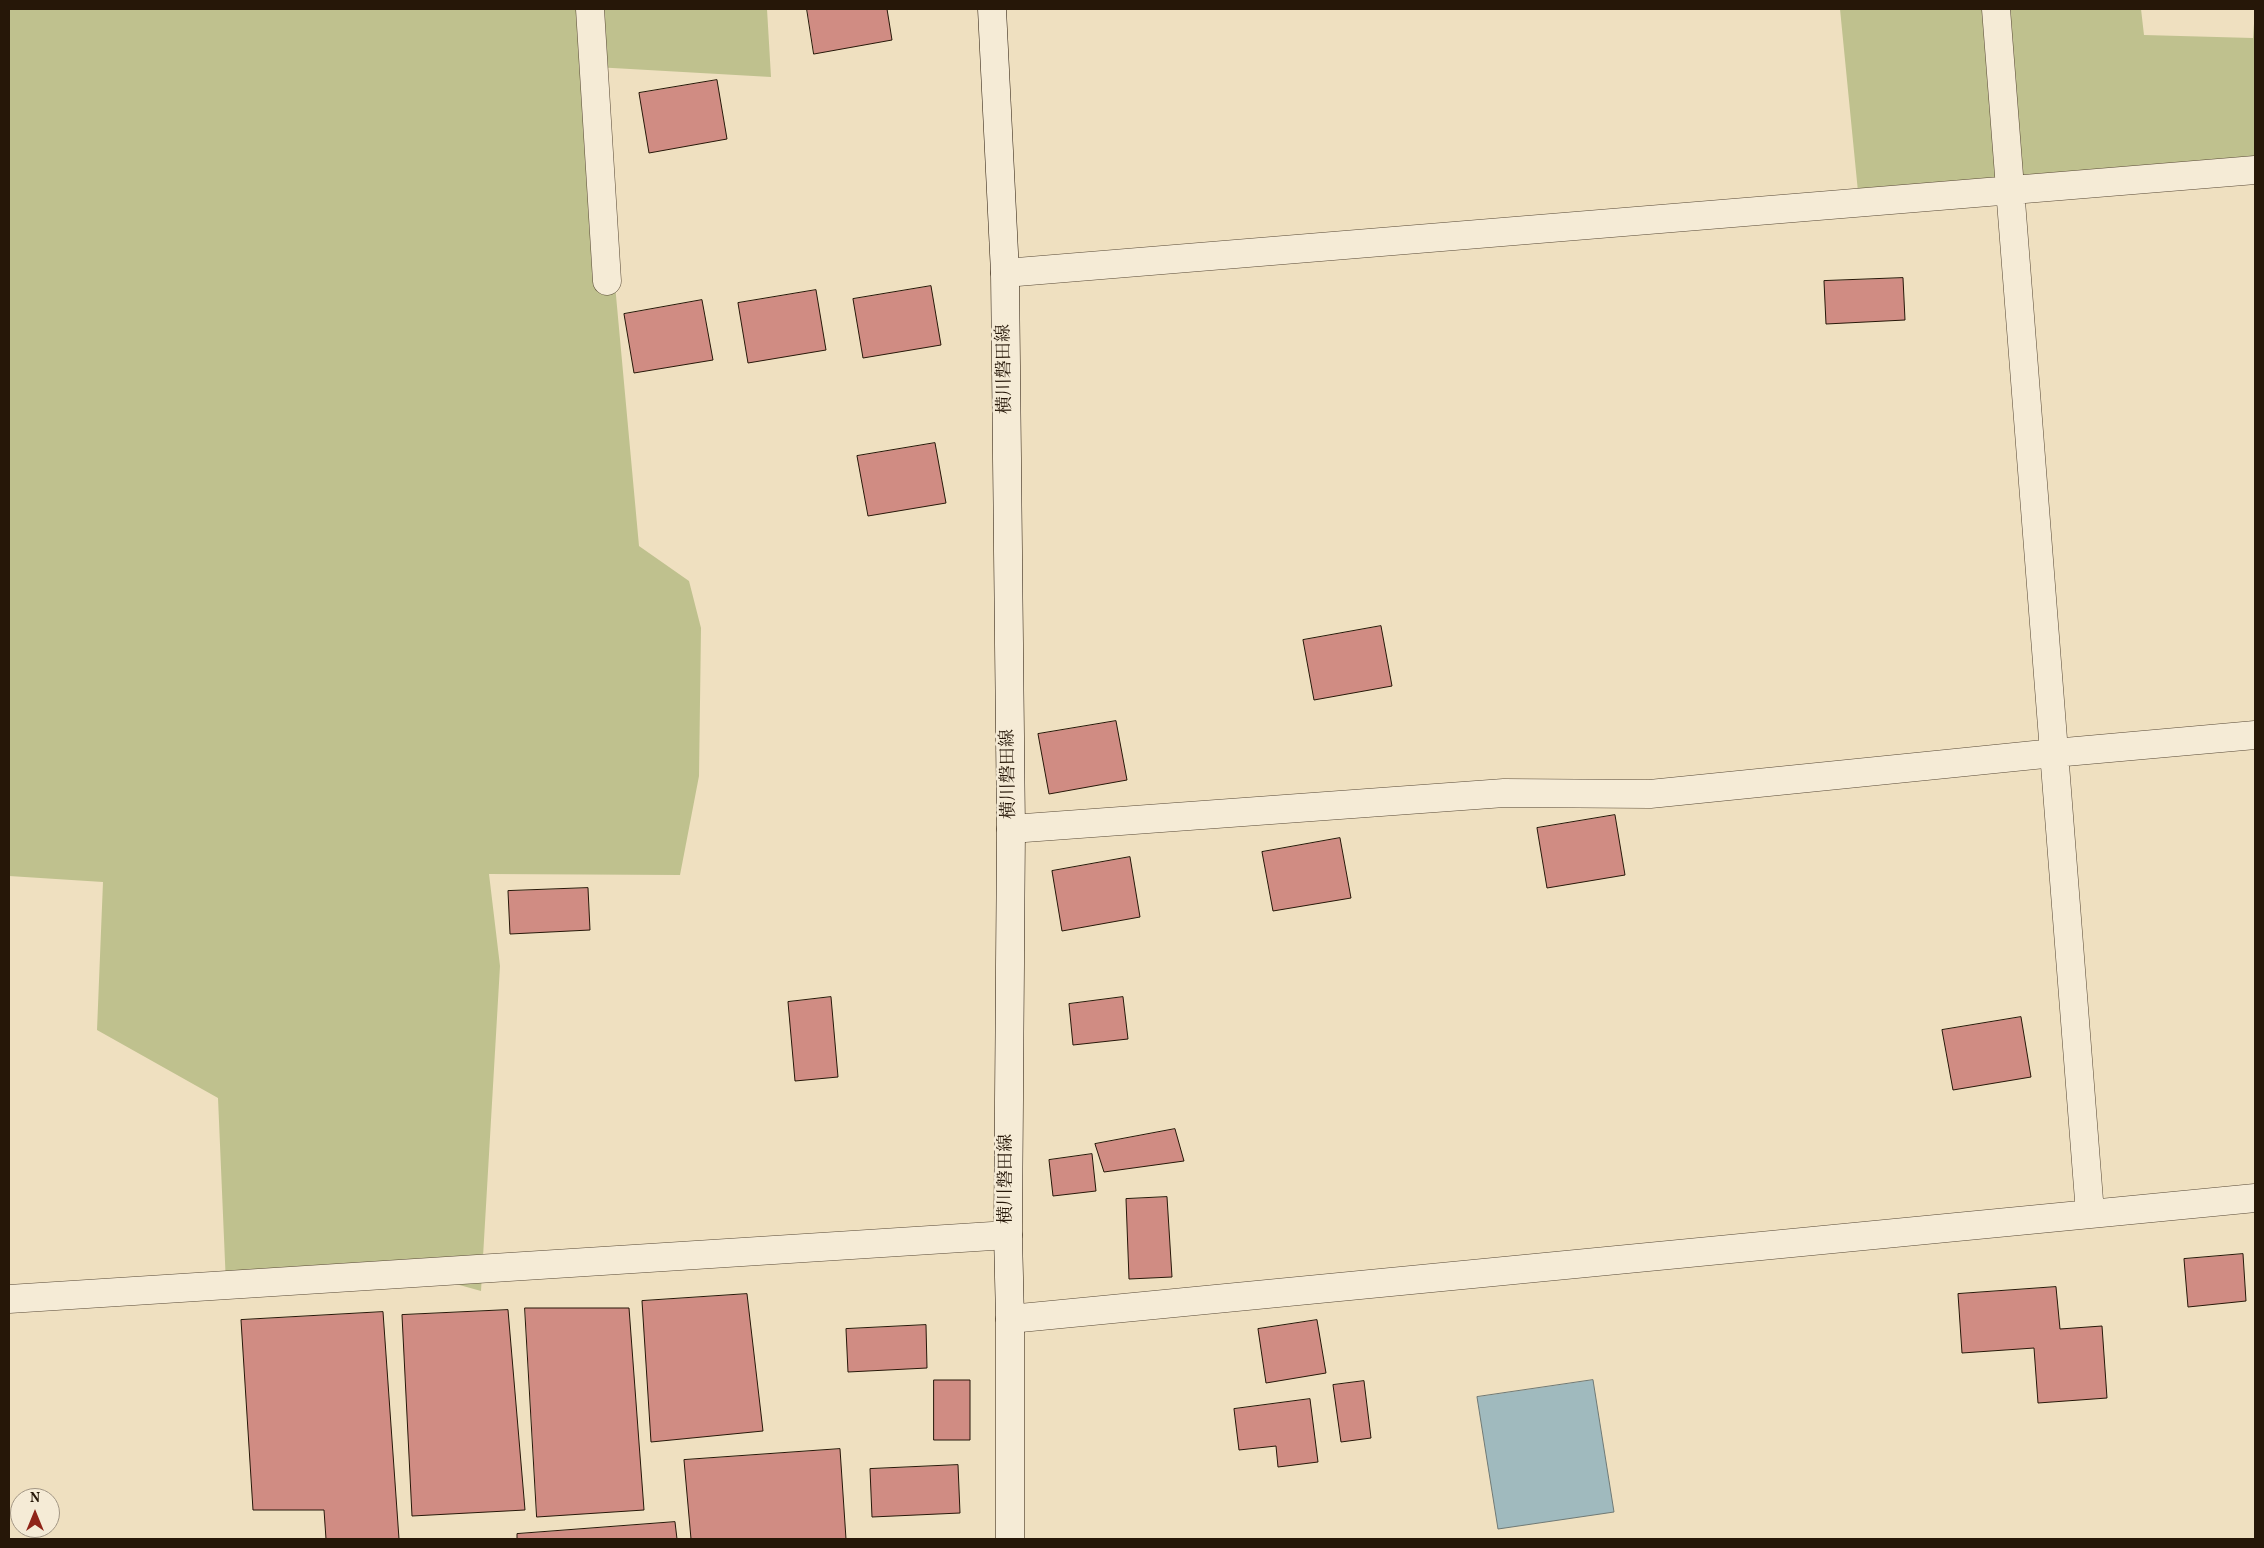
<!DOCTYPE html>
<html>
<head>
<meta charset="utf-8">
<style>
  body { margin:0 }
  #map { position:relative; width:2264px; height:1548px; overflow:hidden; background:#efe0c0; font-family:Vollkorn,serif }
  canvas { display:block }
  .frame { position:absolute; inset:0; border:10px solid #261708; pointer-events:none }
  .north { position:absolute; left:10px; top:1488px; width:50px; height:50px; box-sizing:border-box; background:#f5ebd6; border:1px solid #a29684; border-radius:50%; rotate:0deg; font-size:14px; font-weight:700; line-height:20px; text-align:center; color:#261708 }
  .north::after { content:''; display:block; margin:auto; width:18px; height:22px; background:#8f2418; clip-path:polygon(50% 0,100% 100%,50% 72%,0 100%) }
</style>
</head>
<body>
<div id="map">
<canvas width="2264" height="1548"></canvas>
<div class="frame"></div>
<div class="north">N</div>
</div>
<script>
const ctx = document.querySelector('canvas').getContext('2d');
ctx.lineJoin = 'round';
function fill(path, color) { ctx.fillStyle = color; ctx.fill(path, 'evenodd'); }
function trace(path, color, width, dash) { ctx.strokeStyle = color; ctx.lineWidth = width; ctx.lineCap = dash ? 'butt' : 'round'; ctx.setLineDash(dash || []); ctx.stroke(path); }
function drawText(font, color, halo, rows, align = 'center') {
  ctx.font = font + ' Vollkorn,"Noto Serif JP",serif'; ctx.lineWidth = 5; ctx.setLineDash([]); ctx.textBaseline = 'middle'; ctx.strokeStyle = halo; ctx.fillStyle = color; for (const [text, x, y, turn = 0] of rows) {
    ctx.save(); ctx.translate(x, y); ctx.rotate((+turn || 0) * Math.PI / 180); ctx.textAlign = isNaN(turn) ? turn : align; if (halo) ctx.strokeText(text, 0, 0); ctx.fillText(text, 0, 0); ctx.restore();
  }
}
const green = new Path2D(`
  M9 9H767L771 77 595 67 639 546 689 581 701 628 699 776 680 875 489 874 500 966 481 1291 413 1272 226 1285 218 1098 97 1030 103 882 9 876Z
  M1840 9H2141L2144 35 2253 38 2255 9V170L1859 202Z`);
const water = new Path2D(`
  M1593 1380 1614 1512 1498 1529 1477 1397Z`);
const building = new Path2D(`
  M807 9H887L892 40 814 54Z
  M717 80 727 139 649 153 639 93Z
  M1903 278 1905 320 1826 324 1824 281Z
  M931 286 941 345 863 358 853 299Z
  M816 290 826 350 748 363 738 303Z
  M702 300 713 360 634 373 624 314Z
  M935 443 946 503 868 516 857 456Z
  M1381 626 1392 686 1314 700 1303 640Z
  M1116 721 1127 780 1049 794 1038 734Z
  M1615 815 1625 875 1547 888 1537 828Z
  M1340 838 1351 898 1273 911 1262 852Z
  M1130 857 1140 917 1062 931 1052 871Z
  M588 888 590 930 510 934 508 891Z
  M831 997 838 1077 795 1081 788 1002Z
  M1123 997 1128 1039 1073 1045 1069 1004Z
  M2021 1017 2031 1077 1953 1090 1942 1030Z
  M1175 1129 1184 1161 1104 1172 1095 1144Z
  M1092 1154 1096 1191 1053 1196 1049 1160Z
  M1167 1197 1172 1277 1129 1279 1126 1199Z
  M2243 1254 2246 1301 2188 1307 2184 1259Z
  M2056 1287 2060 1329 2102 1326 2107 1398 2038 1403 2034 1348 1962 1353 1958 1294Z
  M747 1294 763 1431 651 1442 642 1301Z
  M525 1308H629L644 1510 537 1517Z
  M508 1310 525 1510 412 1516 402 1315Z
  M383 1312 399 1539H326L324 1510H253L241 1320Z
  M1317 1320 1326 1373 1266 1383 1258 1329Z
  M926 1325 927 1368 848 1372 846 1329Z
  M934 1380H970V1440H934Z
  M1364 1381 1371 1438 1341 1442 1333 1385Z
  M1310 1399 1318 1462 1278 1467 1276 1446 1239 1450 1234 1409Z
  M840 1449 846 1539H691L684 1460Z
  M958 1465 960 1513 872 1517 870 1469Z
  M675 1522 677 1539H517V1534Z`);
const street = new Path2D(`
  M590 9 607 281
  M1996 9 2090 1213
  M1005 273 2255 170
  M1011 829 1504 793 1650 794 2054 753 2255 735
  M9 1299 1008 1235
  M1010 1319 2255 1198`);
const secondary = new Path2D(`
  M992 9 1005 273 1011 829 1008 1235 1010 1319V1539`);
const streetNames = [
  ["横川磐田線",1006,369,-91],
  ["横川磐田線",1010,774,-91],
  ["横川磐田線",1008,1179,-90]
];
fill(green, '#bfc18e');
fill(water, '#a0babe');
trace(water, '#6f7975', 1);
fill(building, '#d08c83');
trace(building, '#261708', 1);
trace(street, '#584936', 29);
trace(secondary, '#261708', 29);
trace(street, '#f5ebd6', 28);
trace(secondary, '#f5ebd6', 28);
drawText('18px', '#261708', '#f5ebd6', streetNames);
</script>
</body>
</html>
